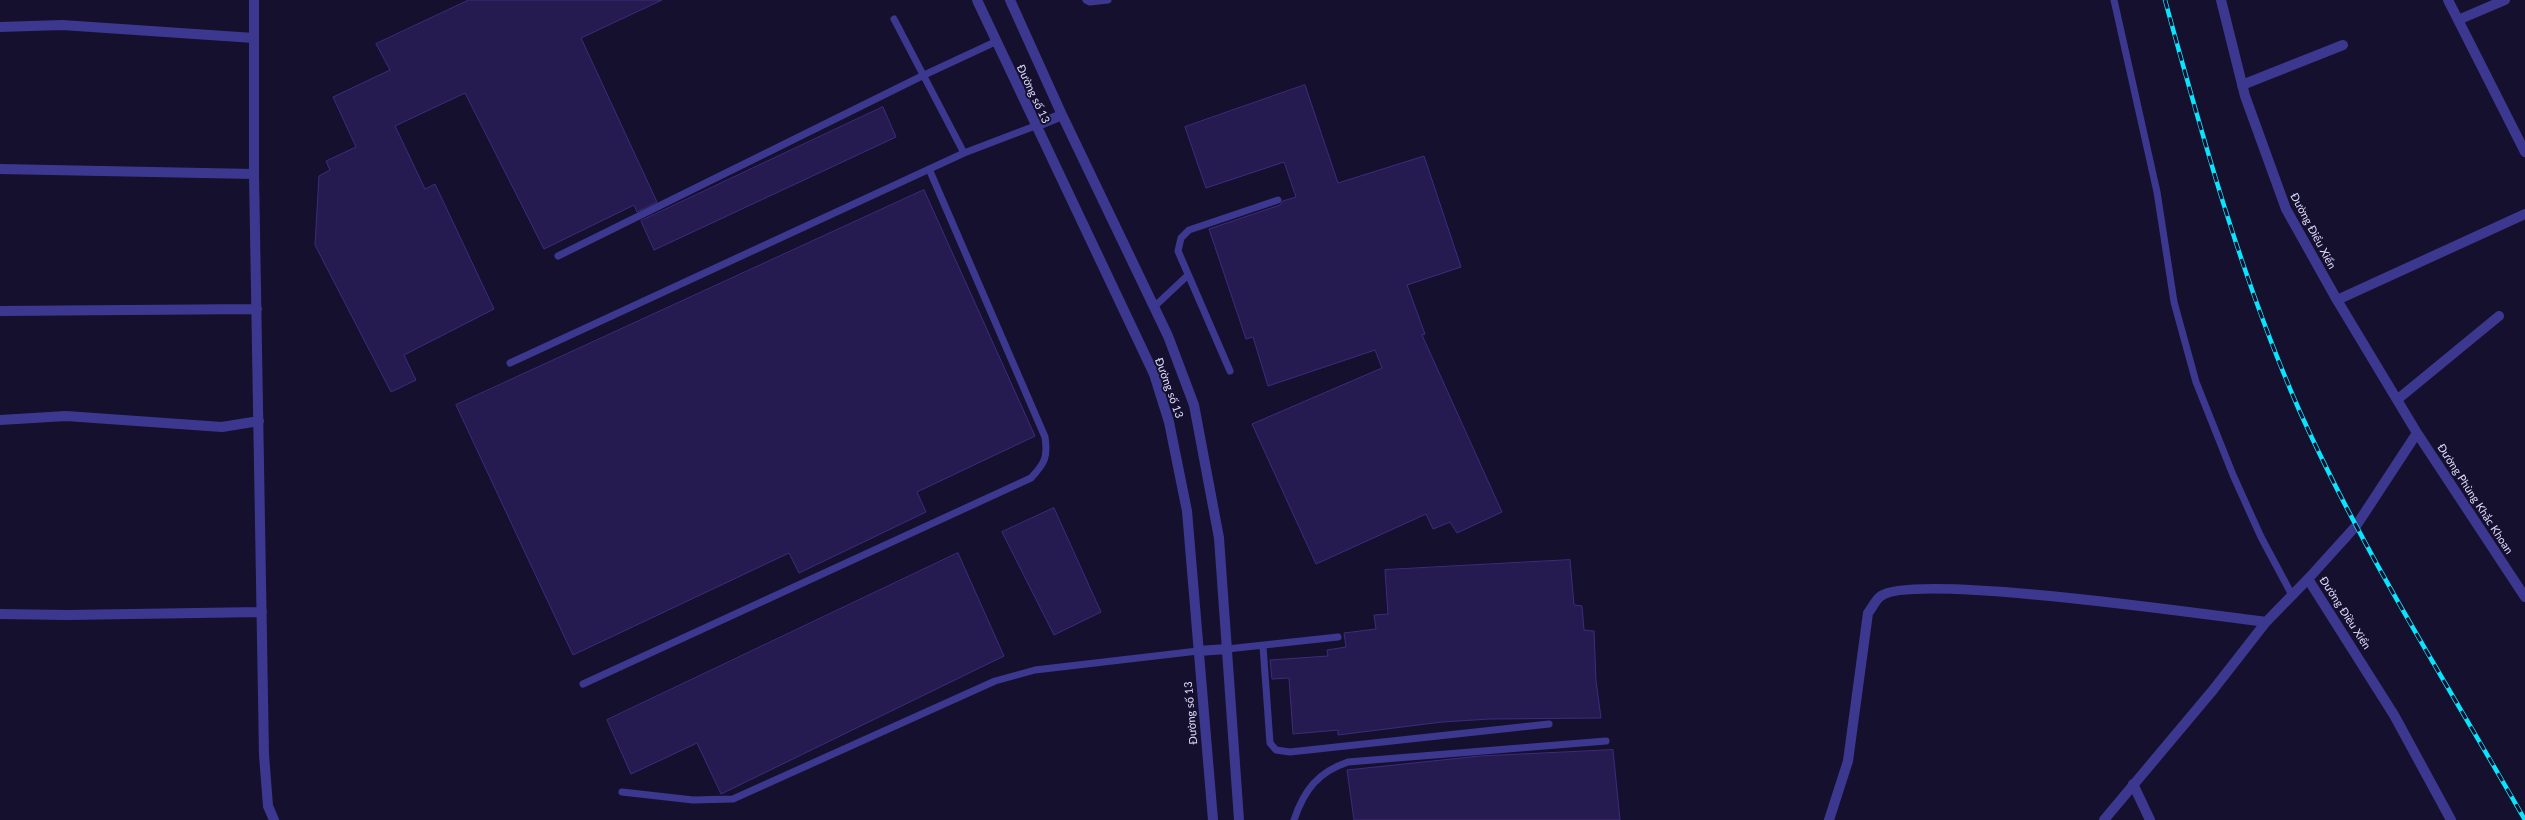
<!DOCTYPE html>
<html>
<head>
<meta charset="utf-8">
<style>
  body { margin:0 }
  canvas { display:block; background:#15102e }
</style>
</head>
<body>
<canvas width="2525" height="820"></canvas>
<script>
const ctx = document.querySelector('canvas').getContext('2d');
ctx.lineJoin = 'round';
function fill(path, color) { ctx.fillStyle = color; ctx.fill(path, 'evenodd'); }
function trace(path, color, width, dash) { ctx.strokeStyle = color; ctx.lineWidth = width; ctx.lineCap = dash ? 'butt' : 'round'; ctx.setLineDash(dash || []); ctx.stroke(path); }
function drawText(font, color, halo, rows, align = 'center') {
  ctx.font = font + ' Lato,sans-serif'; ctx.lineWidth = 4; ctx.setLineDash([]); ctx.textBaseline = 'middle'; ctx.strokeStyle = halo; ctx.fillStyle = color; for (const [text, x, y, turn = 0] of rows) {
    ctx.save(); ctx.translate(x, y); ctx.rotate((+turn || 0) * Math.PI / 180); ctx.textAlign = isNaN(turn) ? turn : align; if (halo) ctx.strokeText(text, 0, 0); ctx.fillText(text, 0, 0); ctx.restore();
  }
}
const building = new Path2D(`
  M469 0H662L581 38 657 202 637 212 634 205 544 249 465 93 395 126 425 189 435 184 494 309 404 355 416 380 391 392 315 245 319 176 330 170 326 161 356 147 333 97 390 70 376 44Z
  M1305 85 1338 183 1424 156 1461 267 1407 285 1425 334 1422 335 1502 512 1457 533 1450 522 1433 529 1426 514 1316 564 1252 424 1382 368 1375 350 1268 386 1253 337 1246 339 1209 229 1280 205 1283 201 1296 197 1284 162 1206 188 1185 127Z
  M883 107 896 137 654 250 641 221Z
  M924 190 1035 436 917 492 926 512 799 573 789 553 573 655 456 405Z
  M1054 508 1101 612 1054 635 1002 532Z
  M958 553 1004 656 721 794 697 743 631 774 607 720Z
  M1570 560 1574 605 1582 606 1584 630 1594 631 1596 681 1601 718 1490 719 1442 722 1338 735V730L1293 734 1289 678 1272 679 1270 660 1328 656 1327 650 1346 647 1344 633 1376 629 1374 615 1388 614 1385 570Z
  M1613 750 1620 820H1354L1347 770 1480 756Z`);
const service = new Path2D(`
  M1086 0 1090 2 1108 0
  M2114 0 2157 192 2174 302 2196 382 2233 475 2261 537 2292 595
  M894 19 964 153
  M558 256 922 76 995 42
  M1155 306 1187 276
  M510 363 964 153 1035 126
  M1230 371 1178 251 1181 238 1189 230 1278 200
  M1263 646 1270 743 1276 750 1290 752 1549 724
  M1227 649 1338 637
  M583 684 1031 478C1045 463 1048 457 1045 437L929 169
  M622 792 693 800 733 799 995 681 1035 670 1198 651
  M1294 820C1304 790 1318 772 1348 762L1606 741`);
const minor = new Path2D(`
  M254 0V174L264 755 268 806 274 820
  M977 0 1154 374 1169 422 1187 511 1213 820
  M1010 0 1062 115 1168 336 1194 405 1219 538 1239 820
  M2448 0 2525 152
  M2458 20 2505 0
  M0 27 62 25 254 38
  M2242 85 2343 45
  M1035 126 1062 115
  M0 169 254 174
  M2337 300 2525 214
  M0 311 257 309
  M2398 399 2499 316
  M0 420 66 416 222 427 259 421
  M0 614 67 615 262 612
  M1198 651 1227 649
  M2133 784 2150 820
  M1829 820 1848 761 1868 613C1872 608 1876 599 1881 596 1913 572 2209 615 2266 622
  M2104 820 2213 690 2266 622 2308 579`);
const tertiary = new Path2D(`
  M2221 0 2245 96 2286 209 2337 300 2417 433 2525 597
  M2417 433 2356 526 2308 579 2394 715 2451 820`);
const rail = new Path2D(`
  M2165 0C2203 139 2242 280 2300 412 2364 554 2448 685 2525 820`);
const streetNames = [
  ["Đường số 13",1033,94,65],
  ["Đường Điểu Xiển",2313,231,62],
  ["Đường số 13",1169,388,70],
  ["Đường Phùng Khắc Khoan",2475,499,57],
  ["Đường Điều Xiển",2345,613,57],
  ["Đường số 13",1191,713,-95]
];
fill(building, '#261b50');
trace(building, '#3c2b7e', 1);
trace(service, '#3c3890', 7);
trace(minor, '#3c3890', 10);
trace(tertiary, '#3c3890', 10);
trace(rail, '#09e5ff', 4.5);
trace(rail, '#15102e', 3, [9]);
drawText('11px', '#e1ddff', '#15102e', streetNames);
</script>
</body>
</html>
